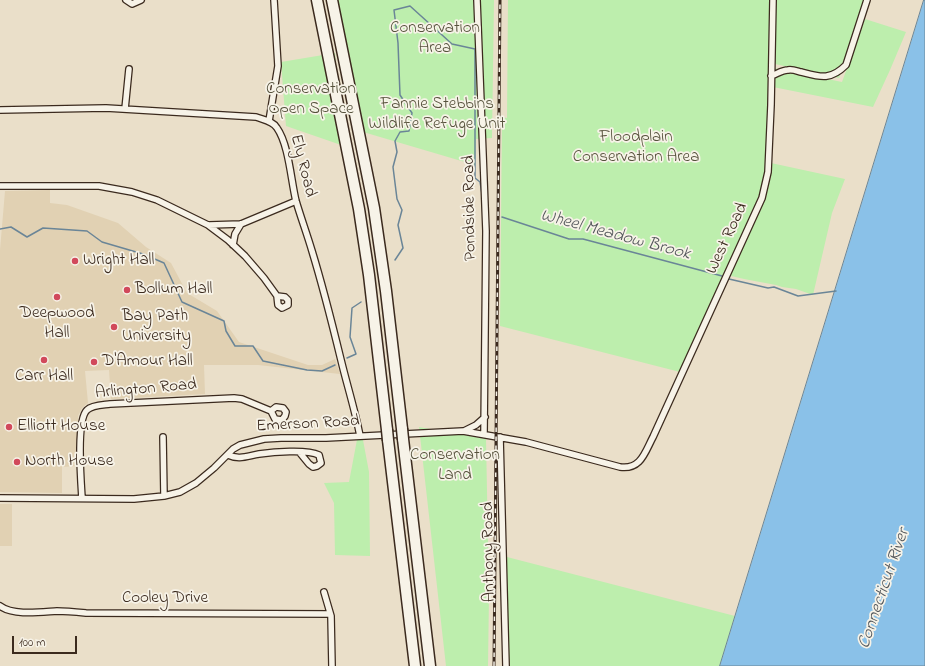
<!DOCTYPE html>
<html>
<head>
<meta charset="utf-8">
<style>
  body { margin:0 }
  #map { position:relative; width:925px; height:666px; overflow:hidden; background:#eadfc9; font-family:"Indie Flower",sans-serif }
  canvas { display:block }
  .scale { position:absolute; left:12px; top:636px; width:65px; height:18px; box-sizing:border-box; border:2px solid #3b2a1e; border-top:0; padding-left:5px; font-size:12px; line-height:14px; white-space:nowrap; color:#3b2a1e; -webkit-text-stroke:3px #f7f3e8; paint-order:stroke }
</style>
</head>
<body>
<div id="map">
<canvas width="925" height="666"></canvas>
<div class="scale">100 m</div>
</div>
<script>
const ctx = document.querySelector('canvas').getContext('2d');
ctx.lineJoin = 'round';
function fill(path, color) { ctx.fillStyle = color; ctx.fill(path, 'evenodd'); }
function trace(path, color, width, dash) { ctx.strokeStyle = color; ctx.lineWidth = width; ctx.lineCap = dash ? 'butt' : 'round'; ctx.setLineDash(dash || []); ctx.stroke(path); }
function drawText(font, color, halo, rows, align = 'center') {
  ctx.font = font + ' "Indie Flower",sans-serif'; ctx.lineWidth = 3.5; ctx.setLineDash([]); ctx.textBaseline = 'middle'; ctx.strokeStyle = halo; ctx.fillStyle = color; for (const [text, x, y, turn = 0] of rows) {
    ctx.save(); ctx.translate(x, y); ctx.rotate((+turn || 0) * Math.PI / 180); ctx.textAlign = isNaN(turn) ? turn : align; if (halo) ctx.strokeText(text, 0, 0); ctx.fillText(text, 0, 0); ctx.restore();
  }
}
const built = new Path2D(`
  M50 190V203L67 205 118 223 146 247 171 263 187 293 217 311 239 342 308 365H322L335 359 340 374 258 365H204L205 394 111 399 109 370 85 371 88 403 82 408 78 416V466L62 467V493L0 492V250L5 191Z
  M0 504H12V546H0Z`);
const green = new Path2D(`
  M331 0H494L492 138 476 139 475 165 353 129 338 34Z
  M508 0H771L768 177 680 372 500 326 502 117 507 118Z
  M775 0H865L857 28 839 78 775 64Z
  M865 19 906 32 890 70 873 107 773 87 774 68 842 82Z
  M335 53 344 146 286 126 281 62Z
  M771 163 845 179 832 213 813 295 796 289 782 287 776 285 744 279 727 275 771 178Z
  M360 424 369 472 370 556 335 555 334 503 324 483 349 482Z
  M419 427 486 439 489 595 488 666H446Z
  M507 557 735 616 720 666H505Z`);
const water = new Path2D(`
  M924 0H925V666H720Z`);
const stream = new Path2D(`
  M502 217 569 239H583L722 276
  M0 229 11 227 27 237 43 228 87 231 102 242 143 254 164 263 182 302 224 321 226 331 235 346H253L263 361 307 370 322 371 335 365
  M395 260 403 248 398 225 402 210 397 199 393 167 397 152 395 141 400 132 409 131 412 113 400 95 398 43 394 10 410 6 452 44 475 49V178L480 182 482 194
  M729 279 768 288 774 287 798 296 836 291
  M347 358 356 354 350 337 352 308 361 302`);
const minor = new Path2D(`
  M126 0 132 4 141 0
  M477 0 486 231 484 434
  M771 76C777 74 782 70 788 70 792 69 797 71 801 72 820 77 830 81 846 65L867 0
  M125 109 129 69
  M0 110 106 108 256 117C264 120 273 121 277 128 289 145 291 181 296 201 301 218 307 234 312 251 323 287 332 323 341 360 347 385 355 410 360 436
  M269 121 278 66 274 0
  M0 186H99L132 192 157 200 208 225 228 240 245 256 264 278 277 296 278 305 282 308 288 305V300L285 297 277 296
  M209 225 241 224 296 201
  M233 245 235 234 241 224
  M464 431 476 425 485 417
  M163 437 164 496
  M500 437 506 666
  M228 455C239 460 247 456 259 454 273 452 307 449 319 455L321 463 317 466 313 467 309 464 300 453
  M0 498 134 499 164 496 180 492 196 483 214 468 233 449 240 445 264 439 281 438H326L463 431 526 442 620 467C641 470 645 452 653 437L762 198 768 172 771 105 773 0
  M82 498C81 482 76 420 87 410 92 405 103 405 110 404L234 398 242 399 271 411 275 419 282 420 285 416 286 412 283 408 276 407 271 411
  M324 592 331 616 332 666
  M0 606C13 616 41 612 57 611 66 611 76 612 86 613L330 614`);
const motorway = new Path2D(`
  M317 0 359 209 369 275 387 430
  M332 0 374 208 386 291 402 429
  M403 439 430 666
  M388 440 415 666`);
const rail = new Path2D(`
  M494 666 500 0`);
const motorwayBridge = new Path2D(`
  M402 429 403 439
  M387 430 388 440`);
const markers = [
  [75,261,4,"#d1495b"],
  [127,290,4,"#d1495b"],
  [57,297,4,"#d1495b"],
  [114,327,4,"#d1495b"],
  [44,360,4,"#d1495b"],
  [94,362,4,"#d1495b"],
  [9,427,4,"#d1495b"],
  [17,462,4,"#d1495b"]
];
const parkNames = [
  ["Conservation",435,29],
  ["Area",435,49],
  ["Conservation",311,90],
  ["Open Space",311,110],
  ["Fannie Stebbins",437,105],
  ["Wildlife Refuge Unit",437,125],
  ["Floodplain",636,138],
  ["Conservation Area",636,158],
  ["Conservation",455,456],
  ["Land",455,476]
];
const streetNames = [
  ["Ely Road",302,166,76],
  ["Pondside Road",471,208,-91],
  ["West Road",728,239,-65],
  ["Arlington Road",146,390,-5],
  ["Emerson Road",308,425,-3],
  ["Anthony Road",490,552,-91],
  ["Cooley Drive",165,599]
];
const poiNames = [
  ["Wright Hall",83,261],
  ["Bollum Hall",135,290],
  ["Deepwood",57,314,"center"],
  ["Hall",57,334,"center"],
  ["Bay Path",122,317],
  ["University",122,337],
  ["D'Amour Hall",102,362],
  ["Carr Hall",44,377,"center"],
  ["Elliott House",17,427],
  ["North House",25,462]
];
const waterNames = [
  ["Wheel Meadow Brook",615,236,15],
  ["Connecticut River",885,589,-71]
];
fill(built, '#e1d1b3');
fill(green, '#bdeead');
fill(water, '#8ac1e8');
trace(water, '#6a8597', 1);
trace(stream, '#6a8597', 1.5);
trace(minor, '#3b2a1e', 8);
trace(motorway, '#3b2a1e', 13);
trace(minor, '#f7f3e8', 5.5);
trace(motorway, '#f7f3e8', 10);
trace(rail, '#3b2a1e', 3);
trace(rail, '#f7f3e8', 1.5, [4.5]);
trace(motorwayBridge, '#3b2a1e', 13, []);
trace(motorwayBridge, '#f7f3e8', 10);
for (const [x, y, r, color] of markers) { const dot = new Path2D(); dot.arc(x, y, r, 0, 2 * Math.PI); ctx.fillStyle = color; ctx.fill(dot); trace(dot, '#f7f3e8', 1.5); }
drawText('17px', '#55513b', '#f7f3e8', parkNames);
drawText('17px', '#3b2a1e', '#f7f3e8', streetNames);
drawText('17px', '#3b2a1e', '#f7f3e8', poiNames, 'left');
drawText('italic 18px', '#53575b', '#f7f3e8', waterNames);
</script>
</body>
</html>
